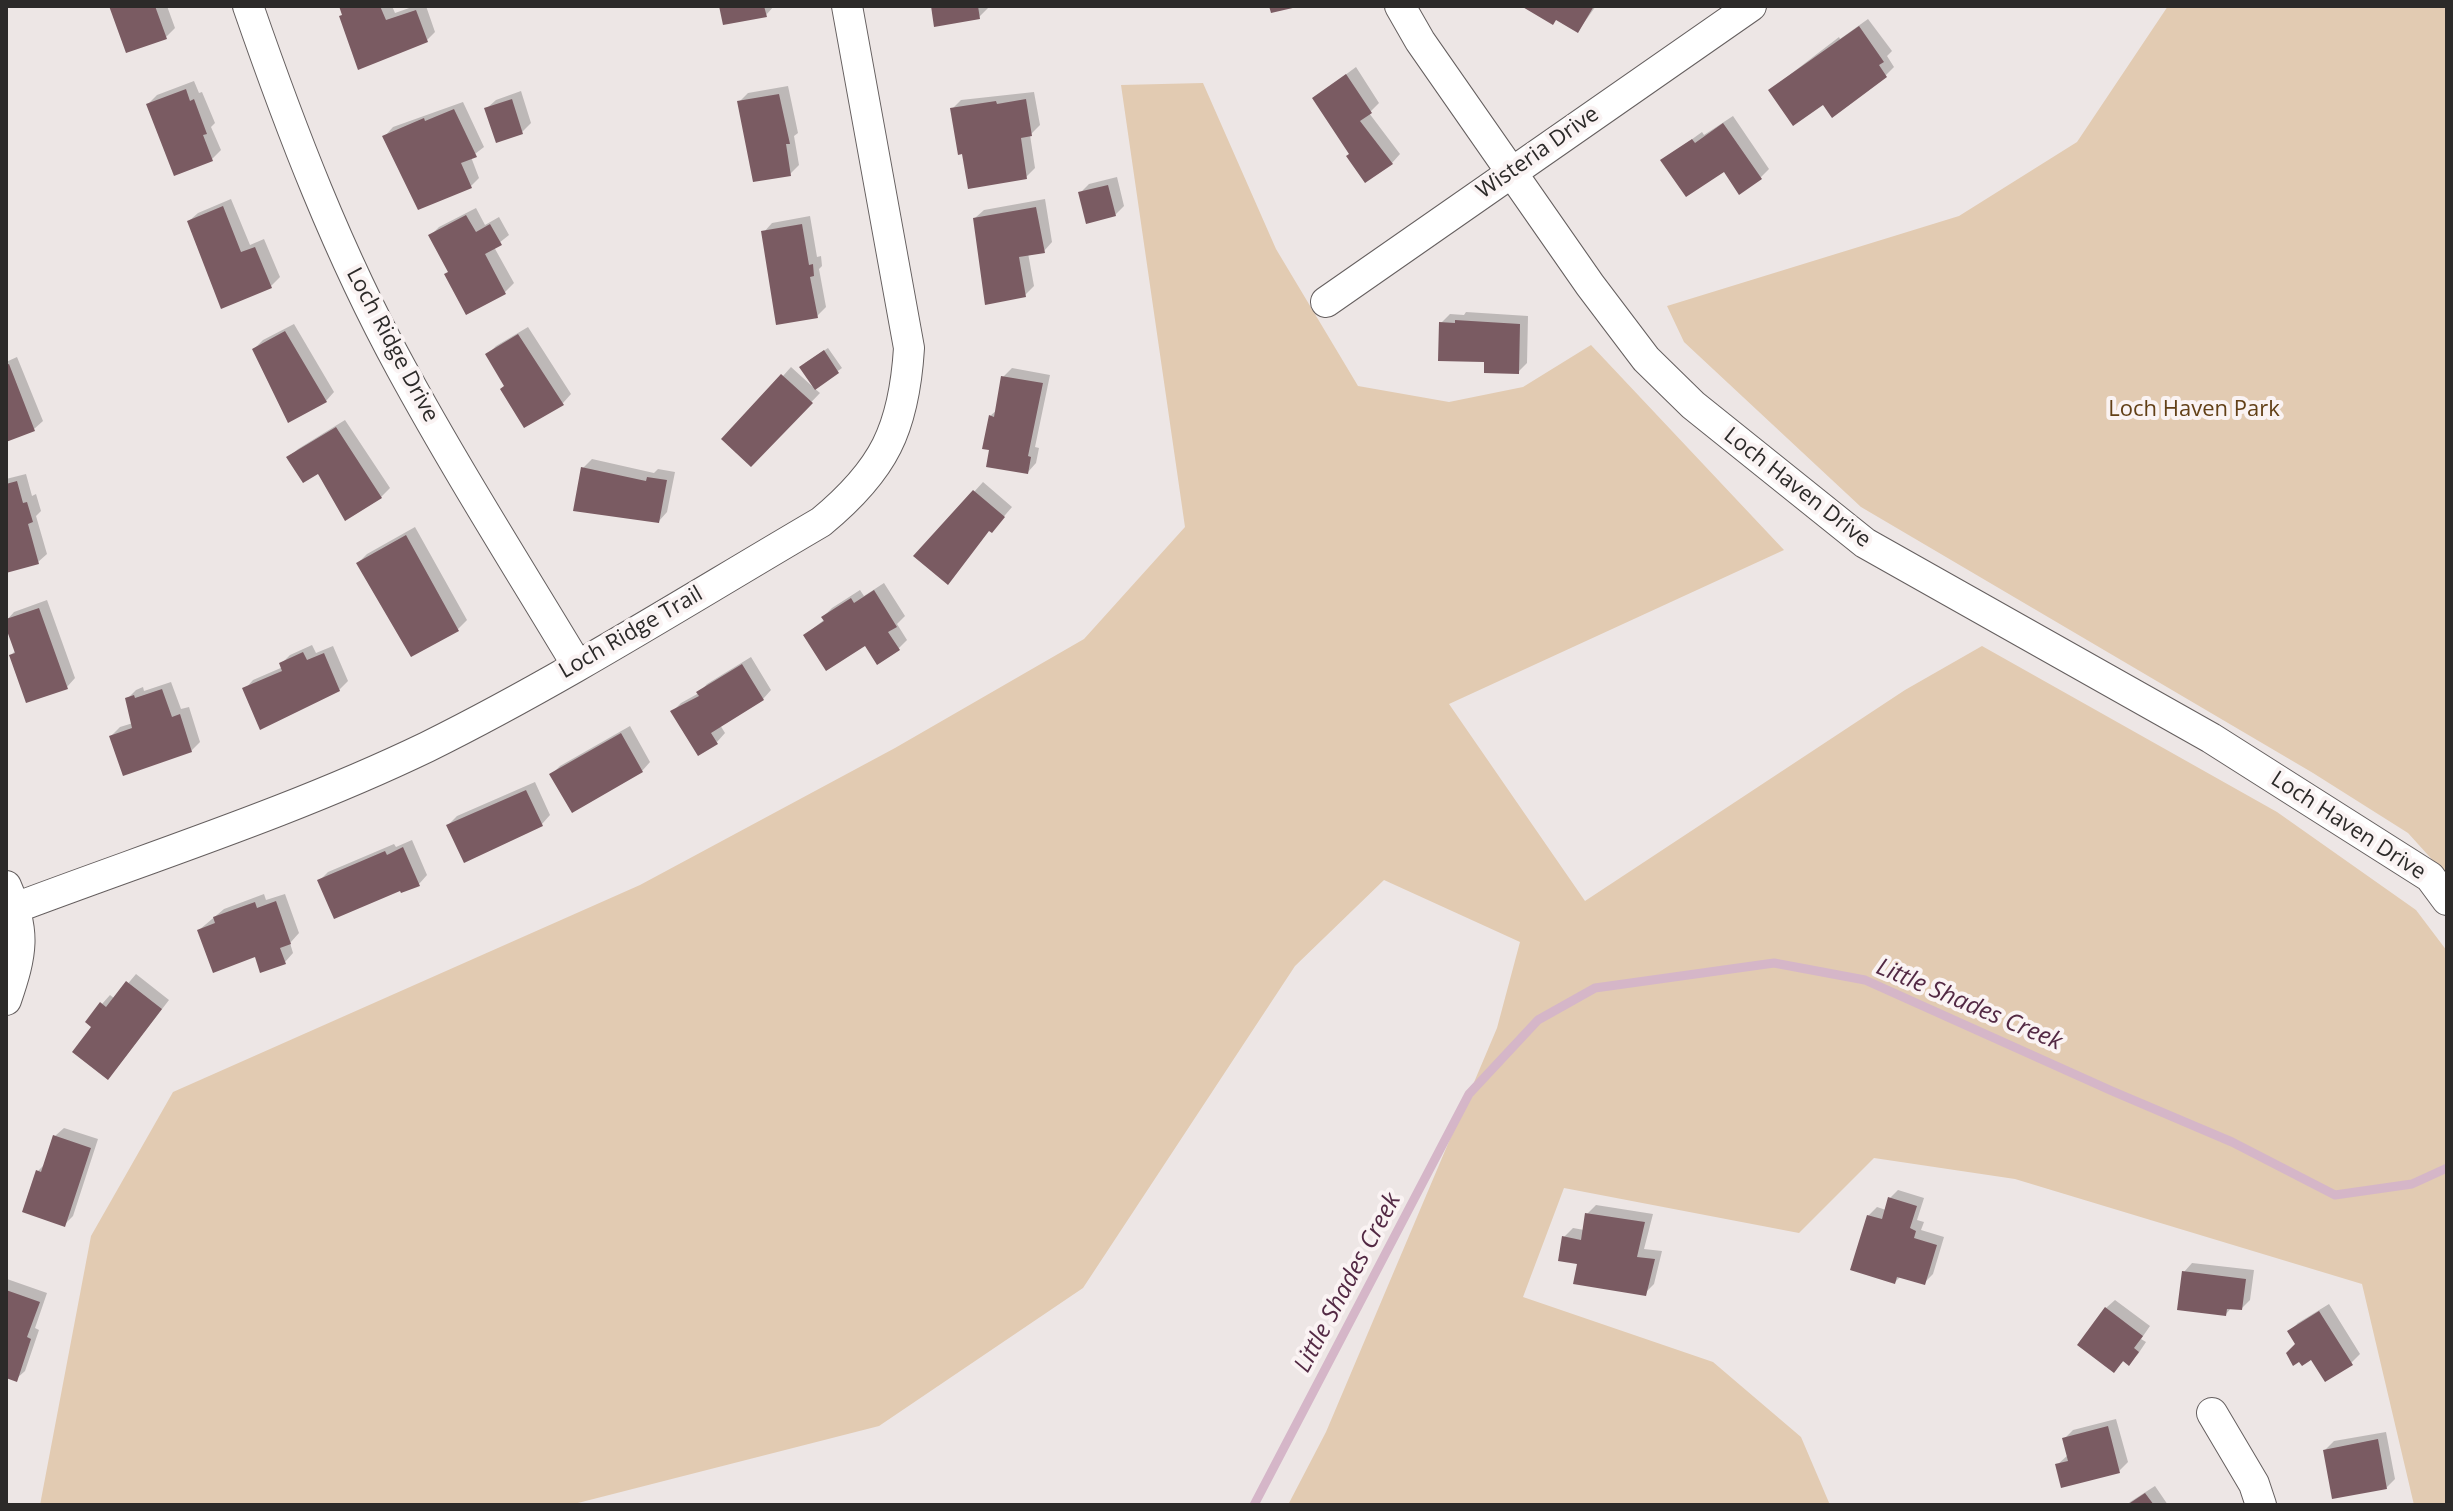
<!DOCTYPE html>
<html>
<head>
<meta charset="utf-8">
<style>
  body { margin:0 }
  #map { position:relative; width:2453px; height:1511px; overflow:hidden; background:#ede6e5; font-family:"Open Sans",sans-serif }
  canvas { display:block }
  .frame { position:absolute; inset:0; border:8px solid #2c2a29; pointer-events:none }
</style>
</head>
<body>
<div id="map">
<canvas width="2453" height="1511"></canvas>
<div class="frame"></div>
</div>
<script>
const ctx = document.querySelector('canvas').getContext('2d');
ctx.lineJoin = 'round';
function fill(path, color) { ctx.fillStyle = color; ctx.fill(path, 'evenodd'); }
function trace(path, color, width, dash) { ctx.strokeStyle = color; ctx.lineWidth = width; ctx.lineCap = dash ? 'butt' : 'round'; ctx.setLineDash(dash || []); ctx.stroke(path); }
function drawText(font, color, halo, rows, align = 'center') {
  ctx.font = font + ' "Open Sans",sans-serif'; ctx.lineWidth = 8; ctx.setLineDash([]); ctx.textBaseline = 'middle'; ctx.strokeStyle = halo; ctx.fillStyle = color; for (const [text, x, y, turn = 0] of rows) {
    ctx.save(); ctx.translate(x, y); ctx.rotate((+turn || 0) * Math.PI / 180); ctx.textAlign = isNaN(turn) ? turn : align; if (halo) ctx.strokeText(text, 0, 0); ctx.fillText(text, 0, 0); ctx.restore();
  }
}
const green = new Path2D(`
  M2168 6H2447V876L2408 833 2313 773 1861 507 1684 342 1667 306 1959 216 2077 142Z
  M1203 83 1276 249 1358 386 1449 402 1523 387 1591 345 1784 550 1449 704 1585 901 1905 690 1982 646 2277 812 2416 910 2447 951V1505H2414L2362 1284 2015 1179 1874 1158 1799 1233 1564 1188 1523 1297 1713 1362 1801 1437 1830 1505H1288L1326 1432 1497 1028 1520 942 1384 880 1295 966 1083 1288 879 1426 570 1505H40L91 1236 173 1092 640 885 895 748 1084 639 1185 527 1121 85Z`);
const shadow = new Path2D(`
  M111 6H167L175 28 166 37Z
  M340 6H392L395 13 415 6H426L435 32 426 41Z
  M721 6H774L766 15Z
  M933 6H987L988 8 979 17Z
  M1525 6H1596L1578 31 1557 18Z
  M1868 19 1892 51 1887 56 1894 67 1886 75 1823 102 1770 90 1839 37 1840 39Z
  M1356 67 1379 103 1369 113 1400 154 1392 163 1351 154 1314 98Z
  M194 81 199 93 202 92 215 123 211 127 221 150 212 159 148 104 157 95Z
  M788 86 798 133 794 136 799 165 790 174 739 102 748 93Z
  M521 91 531 123 522 132 487 108 496 100Z
  M1034 92 1040 125 1030 135 1035 168 1026 177 952 109 961 100Z
  M463 102 484 147 471 157 479 178 471 186 385 136 393 127Z
  M1733 116 1769 169 1760 178 1724 169 1663 160 1702 132 1704 135Z
  M1117 177 1124 206 1115 215 1080 193 1089 184Z
  M231 199 250 245 264 239 280 277 271 286 189 221 198 213Z
  M1045 199 1052 242 1044 251 1028 253 1034 286 1025 295 975 218 984 210Z
  M476 208 485 225 499 217 509 235 494 247 514 283 505 292 467 312 450 271 430 236 439 227Z
  M810 216 817 257 821 256 822 266 819 269 826 307 817 316 764 232 772 223Z
  M1466 312 1528 316 1527 363 1518 372 1486 360 1441 323 1450 314 1464 315Z
  M294 324 334 392 326 401 254 349 263 340Z
  M528 327 571 394 563 403 506 386 487 355 496 346Z
  M828 348 842 368 814 388 820 393 751 465 783 376 791 367 813 387 805 363Z
  M17 357 43 421 34 429 6 440V362Z
  M1012 368 1050 375 1035 447 1039 448 1036 463 1028 472 990 416 997 410 1003 377Z
  M345 420 390 488 381 497 346 518 319 471 289 457 298 449Z
  M592 459 654 473 658 469 675 472 667 512 659 521 575 510 583 468Z
  M26 474 32 496 36 494 41 511 36 516 47 554 38 562 6 571V479Z
  M983 482 1012 507 1000 521 916 556Z
  M415 527 467 620 458 629 412 655 358 563 367 554Z
  M884 583 905 616 897 624 907 640 899 648 805 635 825 619 823 617 832 608 860 590 864 596Z
  M47 600 75 678 67 687 11 655 16 650 6 621 14 612Z
  M312 645 316 653 333 646 348 681 339 690 245 689 253 680 283 667 281 664 290 655Z
  M751 657 771 690 763 699 720 725 725 733 717 742 672 712 681 703 699 693 707 684Z
  M171 682 181 709 189 707 200 742 191 751 111 736 120 727 133 723 127 699 136 690 143 687 144 691Z
  M630 726 650 762 642 771 552 774 560 766Z
  M535 782 550 815 542 824 448 825 457 816Z
  M412 840 427 875 419 884 319 881 328 872 394 844 396 847Z
  M264 894 266 900 285 894 299 933 290 943 293 953 285 962 256 955 199 930 224 909Z
  M136 974 169 1000 116 1069 93 1026 102 1004 110 995 115 999Z
  M64 1128 98 1139 73 1216 64 1225 38 1171 46 1163 55 1136Z
  M1898 1190 1924 1198 1917 1220 1924 1222 1921 1230 1944 1237 1933 1274 1924 1283 1901 1276 1895 1282 1868 1216 1877 1207 1886 1210 1890 1198Z
  M1596 1205 1653 1214 1644 1249 1662 1251 1654 1284 1645 1293 1579 1263 1564 1237 1573 1228 1584 1230 1587 1214Z
  M2192 1263 2254 1270 2250 1300 2242 1308 2232 1307 2226 1314 2184 1272Z
  M7 1279 47 1293 35 1328 39 1330 25 1371 16 1379 6 1376Z
  M2115 1300 2150 1326 2141 1339 2146 1342 2138 1354 2129 1363 2125 1360 2114 1370 2106 1308Z
  M2329 1304 2360 1354 2351 1363 2297 1344 2289 1332 2298 1323Z
  M2116 1419 2128 1462 2119 1471 2057 1465 2068 1455 2064 1439 2073 1430Z
  M2386 1432 2395 1479 2386 1488 2325 1450 2334 1441Z
  M2155 1486 2168 1505H2127L2130 1502Z`);
const stream = new Path2D(`
  M1254 1505 1469 1094 1538 1020 1595 988 1774 963 1865 980 2112 1091 2232 1142 2335 1195 2412 1184 2447 1168`);
const building = new Path2D(`
  M109 6H155L167 39 126 53Z
  M339 6H380L386 20 416 10 428 42 358 70 339 16 342 15Z
  M719 6H764L767 17 723 25Z
  M931 6H978L980 19 934 27Z
  M1269 6H1297V7L1271 13Z
  M1521 6H1594L1578 33 1556 20 1553 25Z
  M1859 26 1884 62 1879 65 1887 77 1832 118 1823 105 1793 126 1768 90Z
  M1346 74 1372 113 1360 121 1393 164 1365 183 1346 156 1349 154 1312 98Z
  M186 89 190 101 194 99 207 134 203 135 213 161 174 176 146 104Z
  M779 94 790 144H786L791 176 753 182 737 101Z
  M512 99 523 134 496 143 484 108Z
  M1026 99 1032 136 1021 138 1027 179 968 189 962 154 958 155 950 108 996 101 997 104Z
  M454 109 477 157 461 163 472 188 418 210 382 136 424 118 425 121Z
  M1723 123 1762 179 1739 195 1724 172 1686 197 1660 160 1692 139 1695 143Z
  M1108 185 1116 216 1086 224 1078 192Z
  M223 206 241 252 255 247 272 288 221 309 187 221Z
  M1036 207 1045 253 1019 257 1026 297 985 305 973 218Z
  M466 215 476 232 490 224 502 245 485 254 506 294 466 315 444 274 448 272 428 235Z
  M802 224 809 265 813 264 814 276 810 277 818 318 776 325 761 231Z
  M1455 320 1520 324 1519 374 1484 373V362L1438 361 1439 322 1455 323Z
  M285 331 327 402 288 423 252 349Z
  M518 334 564 405 524 428 500 389 504 386 485 354Z
  M824 350 839 373 815 390 799 367Z
  M9 364 35 431 6 442V365Z
  M781 374 813 403 751 467 721 439Z
  M1001 376 1043 383 1028 456 1031 457 1028 474 986 467 989 450 982 449 989 415 994 417Z
  M336 427 382 498 345 521 318 474 303 483 286 457Z
  M581 467 646 481 647 477 667 480 659 523 573 511Z
  M17 481 23 503 27 502 33 522 28 524 39 564 6 573V484Z
  M973 490 1005 517 992 533 989 531 948 585 913 556Z
  M406 535 459 631 411 657 356 563Z
  M874 590 897 627 888 632 900 650 877 665 865 646 826 671 803 635 824 621 821 617 851 598 854 603Z
  M39 608 68 689 26 703 9 655 15 653 6 628V619Z
  M303 652 307 660 324 653 340 691 260 730 242 688 282 671 279 663Z
  M742 664 764 700 711 733 718 744 698 756 670 711 699 696 696 692Z
  M162 689 172 717 180 714 192 752 123 776 109 736 132 728 125 698 134 695 135 698Z
  M621 733 643 772 572 813 549 774Z
  M526 790 543 826 464 863 446 825Z
  M403 847 420 886 401 893 400 891 334 919 317 880 385 851 387 855Z
  M276 901 291 944 280 948 286 964 260 973 255 957 213 973 197 930 215 923 213 917 255 902 257 908Z
  M126 981 162 1009 108 1080 72 1052 91 1027 85 1022 100 1002 106 1007Z
  M53 1135 91 1148 65 1227 22 1212 36 1170 41 1172Z
  M1888 1197 1917 1206 1910 1228 1916 1231 1914 1238 1937 1245 1925 1285 1897 1277 1895 1284 1850 1270 1867 1215 1882 1219Z
  M1585 1213 1645 1222 1637 1257 1655 1259 1646 1296 1573 1284 1577 1264 1558 1261 1562 1236 1581 1240Z
  M2182 1271 2246 1279 2242 1310 2227 1309 2226 1316 2177 1310Z
  M6 1290 40 1302 27 1337 31 1339 17 1382 6 1378Z
  M2105 1307 2143 1336 2134 1348 2139 1352 2129 1366 2123 1361 2114 1373 2077 1345Z
  M2319 1311 2353 1365 2325 1382 2311 1360 2302 1366 2299 1362 2293 1366 2286 1353 2295 1344 2287 1331Z
  M2108 1426 2120 1473 2061 1488 2055 1464 2068 1461 2062 1438Z
  M2378 1439 2387 1489 2332 1499 2323 1450Z
  M2145 1493 2154 1505H2127Z`);
const minor = new Path2D(`
  M248 6C291 130 338 253 401 368 456 469 518 567 577 665
  M1400 6 1420 41 1590 285 1646 359 1693 405 1865 543 2211 738 2430 877 2447 900
  M1326 302 1751 6
  M6 886C26 932 22 953 6 1000
  M15 908C153 856 294 811 427 747 562 680 691 598 821 522 884 470 904 429 909 348L847 6
  M2212 1413 2254 1484 2261 1505`);
const streetNames = [
  ["Wisteria Drive",1538,153,-35],
  ["Loch Ridge Drive",392,345,62],
  ["Loch Haven Drive",1797,488,38],
  ["Loch Ridge Trail",631,633,-30],
  ["Loch Haven Drive",2348,826,33]
];
const parkNames = [
  ["Loch Haven Park",2194,410]
];
const waterNames = [
  ["Little Shades Creek",1969,1005,23],
  ["Little Shades Creek",1348,1283,-62]
];
fill(green, '#e2cbb2');
fill(shadow, '#0003');
trace(stream, '#d5b6c8', 9);
fill(building, '#7a5b62');
trace(minor, '#655f5f', 32);
trace(minor, '#fff', 30);
drawText('22px', '#2c2a29', '#faf3f3', streetNames);
drawText('22px', '#624017', '#faf3f3', parkNames);
drawText('italic 24px', '#532944', '#faf3f3', waterNames);
</script>
</body>
</html>
